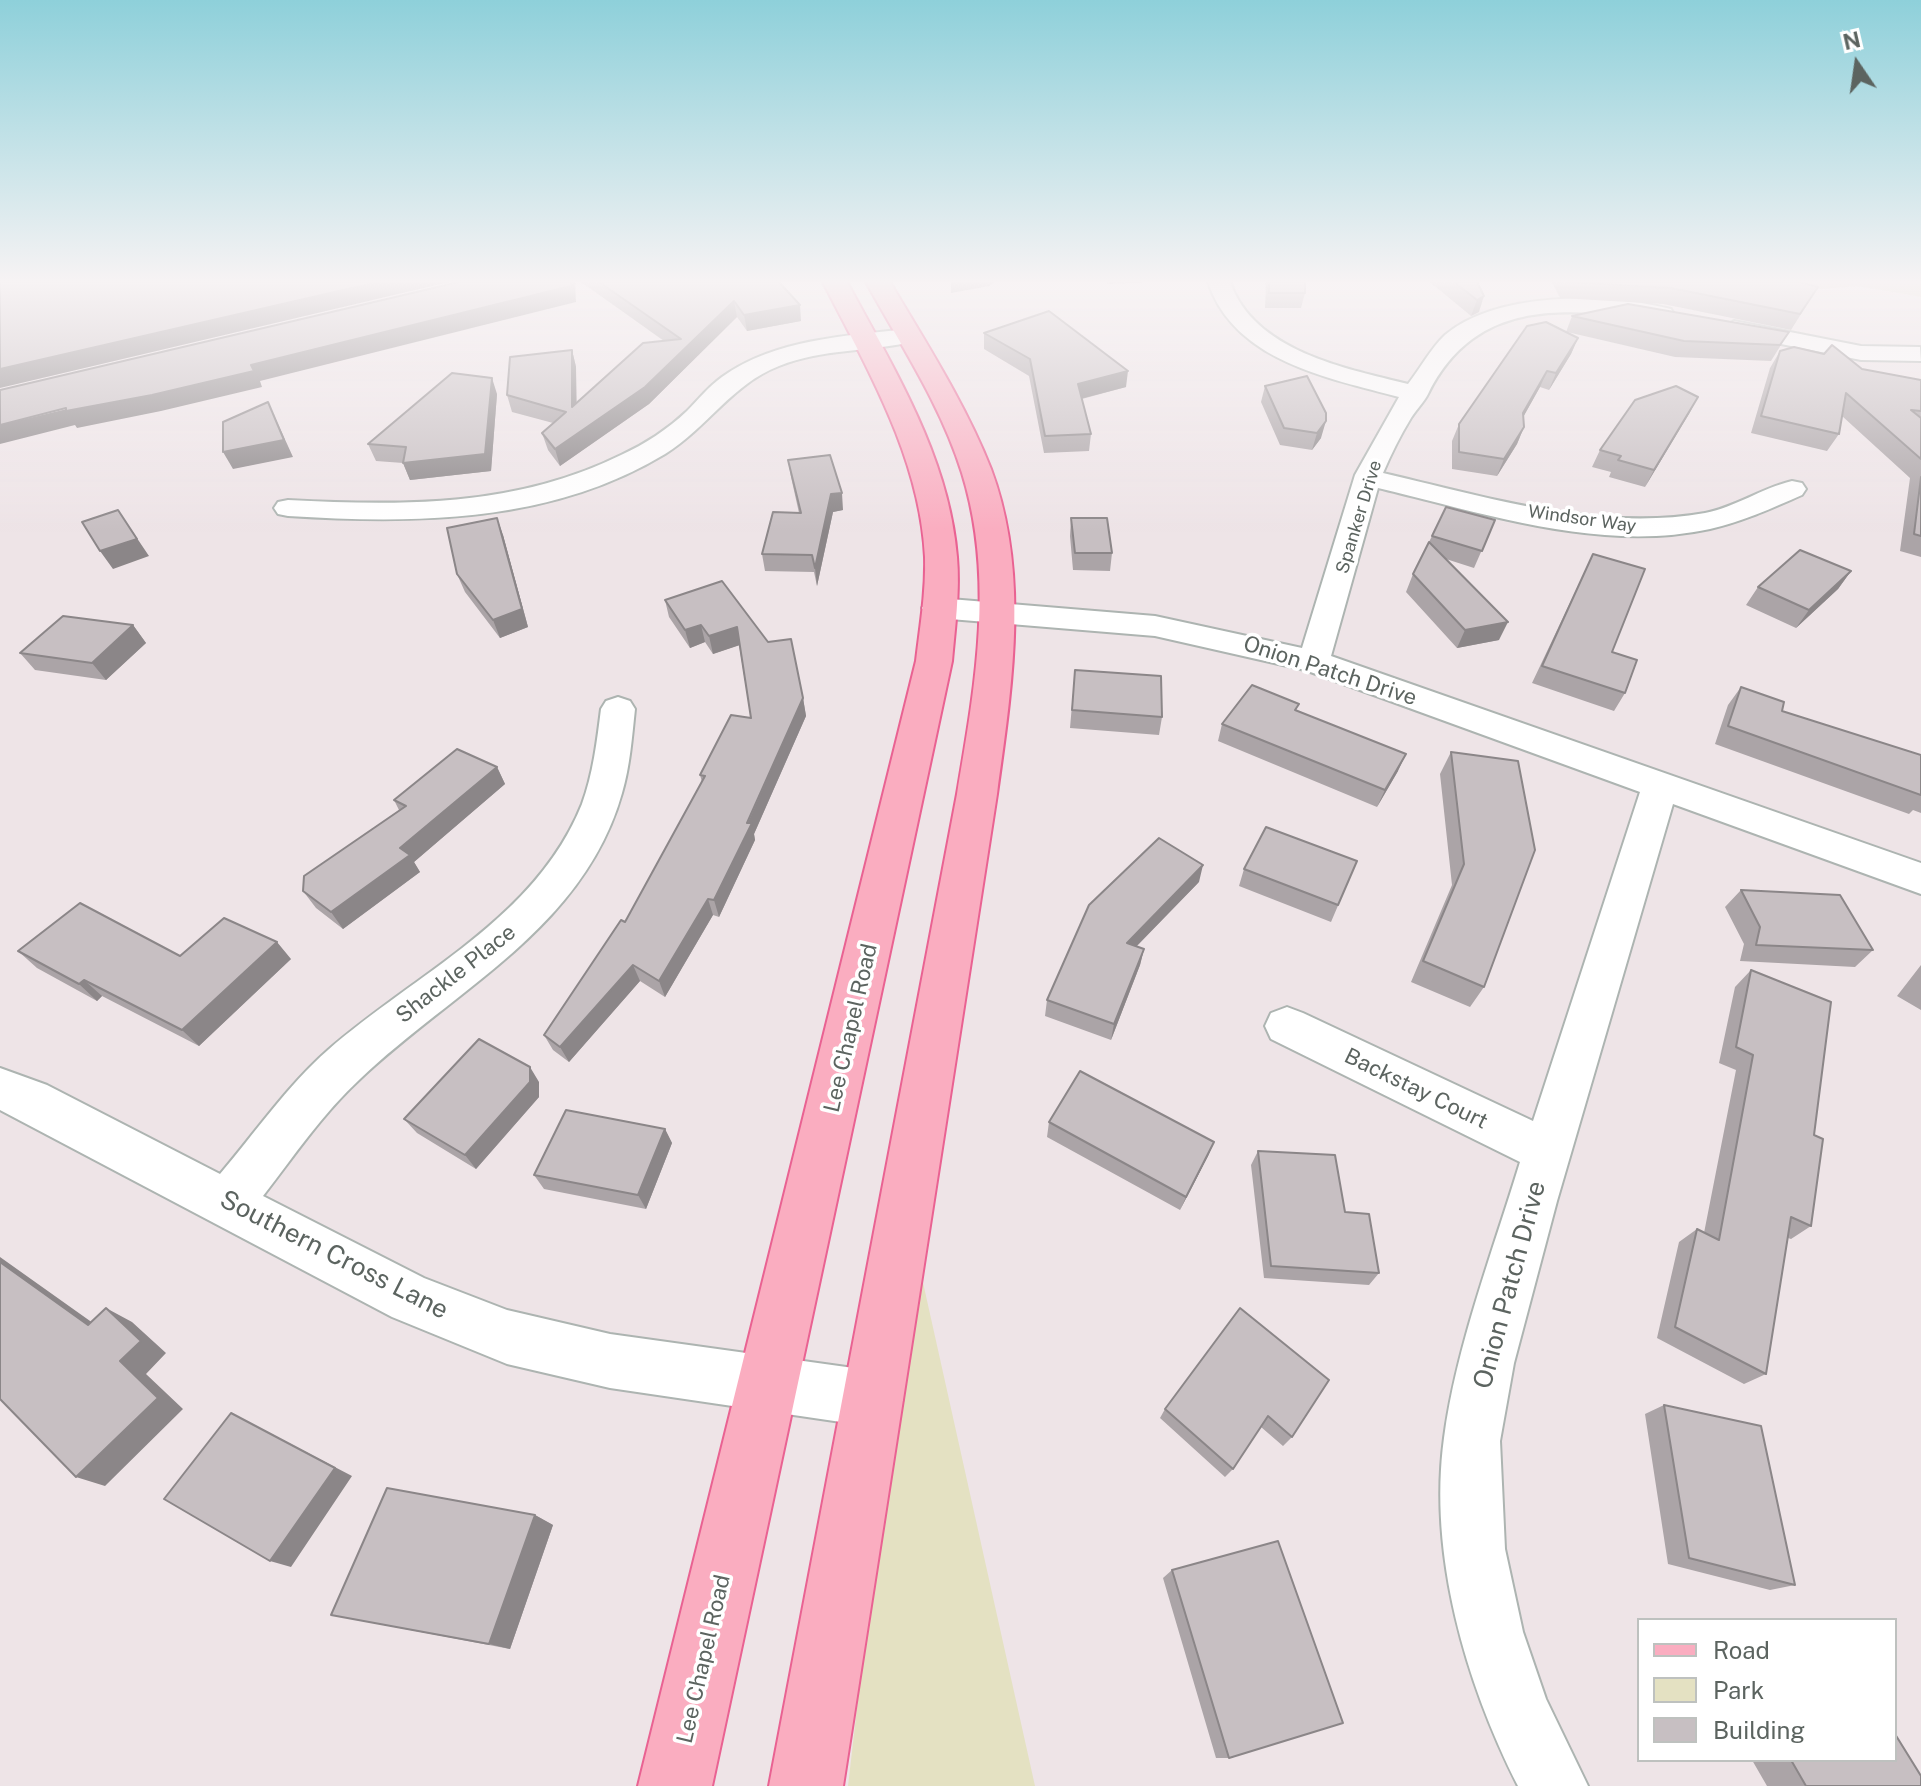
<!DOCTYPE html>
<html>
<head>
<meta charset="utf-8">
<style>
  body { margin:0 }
  #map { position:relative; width:1921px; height:1786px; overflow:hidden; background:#eee4e7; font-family:"Public Sans",sans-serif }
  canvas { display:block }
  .legend { position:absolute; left:1637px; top:1618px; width:260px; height:144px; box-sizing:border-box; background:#fff; border:2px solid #bec1bf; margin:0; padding:10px 14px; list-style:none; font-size:24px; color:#5c6460 }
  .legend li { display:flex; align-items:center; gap:16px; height:40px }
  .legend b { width:40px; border:2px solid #bec1bf }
  .north { position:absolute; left:1817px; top:24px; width:80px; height:80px; -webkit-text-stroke:6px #fff; paint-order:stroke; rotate:347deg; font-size:22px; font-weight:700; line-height:32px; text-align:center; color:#5c6460 }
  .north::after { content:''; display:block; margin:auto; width:28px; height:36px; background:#5c6460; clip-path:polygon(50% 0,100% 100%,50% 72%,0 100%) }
</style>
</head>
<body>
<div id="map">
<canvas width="1921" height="1786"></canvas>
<ul class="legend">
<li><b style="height:10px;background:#faadc0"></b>Road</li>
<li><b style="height:22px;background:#e4e1c2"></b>Park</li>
<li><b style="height:22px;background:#c7bfc2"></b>Building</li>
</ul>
<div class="north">N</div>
</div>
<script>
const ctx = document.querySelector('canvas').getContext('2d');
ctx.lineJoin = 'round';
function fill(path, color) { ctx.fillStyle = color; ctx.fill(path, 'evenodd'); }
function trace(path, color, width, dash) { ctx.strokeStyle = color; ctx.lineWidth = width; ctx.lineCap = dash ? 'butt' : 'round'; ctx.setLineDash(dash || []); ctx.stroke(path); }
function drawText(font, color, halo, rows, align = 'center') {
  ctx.font = font + ' "Public Sans",sans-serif'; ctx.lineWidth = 7; ctx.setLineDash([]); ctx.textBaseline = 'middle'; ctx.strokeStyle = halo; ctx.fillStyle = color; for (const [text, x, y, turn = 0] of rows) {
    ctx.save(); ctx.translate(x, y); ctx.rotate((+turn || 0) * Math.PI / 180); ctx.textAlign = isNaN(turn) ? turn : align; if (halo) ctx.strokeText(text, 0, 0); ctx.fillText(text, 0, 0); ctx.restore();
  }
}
const green = new Path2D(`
  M1784 282H1921V297L1858 286 1820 289Z
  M912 1233 1035 1786H848Z`);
const minor = new Path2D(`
  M1208 282H1230C1254 351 1344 368 1408 384 1420 369 1431 348 1445 335 1497 291 1607 293 1671 309L1674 314 1671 319 1663 321C1568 308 1477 296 1428 394 1424 402 1416 410 1411 418 1400 436 1391 454 1383 473 1487 497 1598 532 1705 513 1736 507 1762 488 1792 481L1802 483 1806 489 1802 495C1772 508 1742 522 1710 529 1600 553 1484 513 1378 488L1331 656 1921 863V894L1673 804 1557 1201 1514 1363 1500 1441 1505 1549 1523 1632 1546 1699 1588 1786H1518C1466 1683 1428 1555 1444 1438 1456 1347 1493 1251 1520 1162L1271 1039 1265 1026 1271 1013 1287 1007 1303 1013 1533 1121 1640 792 1305 670 1155 636 938 618 927 615 922 608 927 601 938 598 1155 616 1302 648 1355 475 1399 397C1328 378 1234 361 1208 282Z
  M1734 321 1861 346 1920 347 1921 361 1861 360 1726 333 1723 328Z
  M908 329 916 331 920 336 916 341C871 352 824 348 779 366 732 384 707 428 665 454 551 523 417 524 288 516L278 514 274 508 278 502 288 500C403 506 516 507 621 455 645 444 667 430 687 411 698 400 708 387 722 377 775 339 845 336 908 329Z
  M618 697 630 701 635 709C632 737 630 766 622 793 584 928 455 989 360 1079 323 1113 294 1156 263 1196L424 1278 507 1310 610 1334 875 1371 895 1379 903 1399 895 1419 875 1427 610 1388 507 1364 392 1317 0 1110V1068L47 1085 220 1174C255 1133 287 1086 328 1050 416 973 536 919 582 804 593 774 597 741 601 709L606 701Z`);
const major = new Path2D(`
  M823 282H847C894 369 949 457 957 557 960 592 955 627 952 661L712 1786H638L916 661C920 627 926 592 925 557 920 457 867 369 823 282Z
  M866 282H890C926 343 965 403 991 469 1030 573 1012 687 997 794L843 1786H769L957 794C975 688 995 579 962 473 941 405 900 344 866 282Z`);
const wall = new Path2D(`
  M581 282H779L801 321 747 331 737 317 649 404 560 466 548 450 542 433 553 423 512 412 507 395 572 350 576 367V403L664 341Z
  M1107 282H1144L1107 284Z
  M1266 282H1305V293L1301 308H1265Z
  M1430 282H1477L1479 312 1471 316Z
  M1552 282H1800L1818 287 1791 330 1663 304 1560 298Z
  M1572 316 1789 332 1771 361 1675 357 1567 332 1578 338 1571 354 1549 390 1540 387 1523 417 1524 427 1517 444 1497 476 1452 469V441L1459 424 1566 332Z
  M984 333 1126 387 1082 399 1091 434 1089 451 1044 453 1029 376 984 349Z
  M1780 351 1862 369 1921 380V557L1900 551 1910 478 1842 416 1839 434 1827 451 1751 433 1770 368Z
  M1307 376 1321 438 1312 450 1280 445 1261 402 1265 386Z
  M497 394 491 471 410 480 403 463 376 461 368 444Z
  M1698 397 1645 487 1609 477 1611 472 1592 467 1600 450Z
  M788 460 843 510 833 512 817 586 814 572 765 571 762 554 799 513 791 477Z
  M1071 518 1112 553 1110 571 1073 570 1070 536Z
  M1495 520 1474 568 1446 559 1499 640 1457 648 1406 592 1413 574 1432 536Z
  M503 535 528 627 500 638 465 592 457 574Z
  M1593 554 1612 652 1625 693 1614 711 1532 683Z
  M1851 571 1838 589 1796 628 1746 605 1758 587Z
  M722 581 803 698 806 716 754 834 755 840 719 917 713 915 665 997 640 981 569 1062 553 1050 544 1035 625 922 702 782 700 775 751 718 739 645 713 654 705 642 690 648 669 617 665 600Z
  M133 625 146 643 106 680 35 670 20 653Z
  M1075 670 1162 717 1159 735 1070 728Z
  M1741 687 1782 711 1921 755V813L1913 810 1909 814 1715 744 1728 705Z
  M1297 711 1398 771 1377 807 1218 741 1222 724Z
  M1451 752 1484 987 1470 1007 1411 982 1452 885 1440 774Z
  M497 767 505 784 414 862 420 872 343 929 316 908 303 891 399 810 394 800Z
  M1357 861 1331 922 1239 886 1244 869Z
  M1199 882 1136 947 1144 949 1140 965 1111 1040 1045 1016 1047 1000Z
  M1741 890 1873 950 1855 967 1740 961 1744 944 1725 907Z
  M18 951 180 956 291 959 199 1046 102 996 97 1001 37 968Z
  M1921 965V1010L1897 996Z
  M1751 970 1814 1135 1811 1226 1791 1239 1788 1238 1766 1374 1744 1384 1657 1338 1679 1242 1697 1229 1704 1233 1736 1070 1719 1063 1735 987Z
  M539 1082V1097L476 1169 417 1133 404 1119Z
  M1049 1122 1214 1142 1208 1156 1180 1210 1047 1137Z
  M665 1129 672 1143 646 1209 544 1189 534 1175Z
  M1258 1151 1345 1212 1379 1273 1369 1285 1264 1278 1251 1165Z
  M1329 1380 1292 1437 1283 1446 1261 1427 1233 1469 1225 1477 1160 1418 1165 1409Z
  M1664 1405 1795 1585 1770 1590 1668 1564 1645 1414Z
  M535 1515 553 1525 510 1649 331 1615Z
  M1172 1570 1229 1758H1216L1163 1578Z
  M1752 1760H1895L1921 1786H1767Z`);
const shadedWall = new Path2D(`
  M378 282H449L0 388V369Z
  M571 282H575L576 302 260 381 262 387 161 411 77 428 75 425 0 444V425L251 365Z
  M951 282H994L989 286 951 293Z
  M1484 296 1479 312 1471 316 1477 300Z
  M734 301 737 317 649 404 560 466 555 449Z
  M800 305 801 321 747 331 744 315Z
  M1578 338 1571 354 1549 390 1556 373Z
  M572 350 576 367 577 423 572 407Z
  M1128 371 1126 387 1076 400 1078 384Z
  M1547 371 1540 387 1516 430 1523 413Z
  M492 378 497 394 491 471 410 480 403 463Z
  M1698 397 1689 414 1645 487 1654 470Z
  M268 402 293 457 233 469 223 452Z
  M1326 421 1321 438 1312 450 1317 433Z
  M1524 427 1517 444 1497 476 1504 459Z
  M842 493 843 510 833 512 817 586 815 568 831 494Z
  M118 510 149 556 113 569 100 551Z
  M497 518 503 535 528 627 500 638 493 620Z
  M1851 571 1838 589 1796 628 1809 610Z
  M1508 622 1499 640 1457 648 1465 630Z
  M133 625 146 643 106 680 92 663Z
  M701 625 705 642 690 648 685 630Z
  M737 627 740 645 713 654 709 636Z
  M803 698 806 716 754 834 755 840 719 917 714 900Z
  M1406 754 1398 771 1377 807 1385 790Z
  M497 767 505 784 414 862 420 872 343 929 331 912 400 848Z
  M1203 865 1199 882 1123 960 1127 943Z
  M708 899 713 915 665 997 659 981Z
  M277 942 291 959 199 1046 182 1030Z
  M1144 949 1140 965 1111 1040 1114 1024Z
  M633 965 640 981 569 1062 560 1047Z
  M84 980 102 996 97 1001 79 984Z
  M530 1067 539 1082V1097L476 1169 465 1155Z
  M665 1129 672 1143 646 1209 638 1195Z
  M1214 1142 1208 1156 1180 1210 1186 1197Z
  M0 1257 114 1338 88 1325 0 1262Z
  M106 1308 132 1322 166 1353 146 1374 183 1409 105 1486 76 1477 120 1361Z
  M231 1413 352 1476 291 1567 270 1561Z
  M535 1515 553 1525 510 1649 489 1644Z`);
const building = new Path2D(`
  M0 282H378L0 369Z
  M459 282H571V286L251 365 254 371 152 395 66 411V408L0 425V390Z
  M599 282H779L800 305 744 315 734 301 645 387 555 449 542 433 566 412 507 395 510 357 572 350V407L643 343 681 339Z
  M1269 282H1305V293H1269Z
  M1454 282H1477L1484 296 1477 300Z
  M1566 282H1800L1818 287 1800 314 1671 288Z
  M1628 304 1789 332 1780 345 1684 341 1572 316Z
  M1049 311 1128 371 1078 384 1091 434 1045 436 1030 359 984 333Z
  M1546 322 1578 338 1556 373 1547 371 1523 413 1524 427 1504 459 1459 452V424L1527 326Z
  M1832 345 1862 369 1921 380V411L1911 410 1921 418V459L1846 393 1839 434 1761 416 1780 351 1794 347 1824 354Z
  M452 373 492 378 485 454 403 463 406 447 368 444Z
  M1307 376 1326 413V421L1317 433 1284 428 1265 386Z
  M1676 386 1698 397 1654 470 1618 460 1621 456 1600 450 1635 400Z
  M268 402 284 440 223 452V422Z
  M830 455 842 493 831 494 815 568 812 555 762 554 773 512 801 513 788 460Z
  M1921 477V536L1914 534Z
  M1446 507 1495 520 1482 551 1432 536Z
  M118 510 137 539 100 551 82 522Z
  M497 518 522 609 493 620 457 574 447 528Z
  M1071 518H1107L1112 553H1075Z
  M1429 542 1508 622 1465 630 1413 574Z
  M1800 550 1851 571 1809 610 1758 587Z
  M1593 554 1645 569 1612 652 1637 660 1625 693 1542 666Z
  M722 581 768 642 791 639 803 698 747 823H752L714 900 708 899 659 981 633 965 560 1047 544 1035 621 920 625 922 705 776 700 775 731 715 751 718 737 627 709 636 701 625 685 630 665 600Z
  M63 616 133 625 92 663 20 653Z
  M1075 670 1161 676 1162 717 1072 710Z
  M1252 685 1299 704 1295 710 1406 754 1385 790 1222 724Z
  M1741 687 1784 702 1782 711 1921 755V795L1728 726Z
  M457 749 497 767 400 848 410 855 331 912 303 891 304 876 406 806 394 800Z
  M1451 752 1518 761 1535 850 1484 987 1423 961 1464 864Z
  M1266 827 1357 861 1338 905 1244 869Z
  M1159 838 1203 865 1127 943 1144 949 1114 1024 1047 1000 1089 905Z
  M1741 890 1840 895 1873 950 1756 945 1760 927Z
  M80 903 180 956 224 918 277 942 182 1030 84 980 79 984 18 951Z
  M1751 970 1831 1002 1814 1135 1823 1139 1811 1226 1791 1217 1766 1374 1675 1327 1697 1229 1719 1240 1753 1055 1736 1047Z
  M479 1039 530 1067V1082L465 1155 404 1119Z
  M1080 1071 1214 1142 1186 1197 1049 1122Z
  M566 1110 665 1129 638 1195 534 1175Z
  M1258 1151 1335 1155 1345 1212 1369 1214 1379 1273 1271 1266Z
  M0 1262 88 1325 106 1308 141 1341 120 1361 158 1398 76 1477 0 1399Z
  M1240 1308 1329 1380 1292 1437 1268 1416 1233 1469 1165 1409Z
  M1664 1405 1761 1426 1795 1585 1689 1558Z
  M231 1413 335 1468 270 1561 164 1499Z
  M387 1488 535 1515 489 1644 331 1615Z
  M1278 1541 1343 1723 1229 1758 1172 1570Z
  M1895 1734 1921 1776V1786H1806L1791 1760H1895Z`);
const farStreetnames = [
  ["Spanker Drive",1359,517,-73],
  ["Windsor Way",1582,519,8]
];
const streetNames = [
  ["Onion Patch Drive",1330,671,18],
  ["Shackle Place",456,974,-38],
  ["Lee Chapel Road",851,1028,-77],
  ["Backstay Court",1416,1089,26],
  ["Lee Chapel Road",704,1659,-77]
];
const nearStreetnames = [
  ["Southern Cross Lane",334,1255,27],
  ["Onion Patch Drive",1510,1285,-75]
];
fill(green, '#e4e1c2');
trace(minor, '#adb4b1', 4);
trace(major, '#e96292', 4);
fill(minor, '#fff');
fill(major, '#faadc0');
fill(wall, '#aba4a7');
fill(shadedWall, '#8b8688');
fill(building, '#c7bfc2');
trace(building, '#8b8688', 2);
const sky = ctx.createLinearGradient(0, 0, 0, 532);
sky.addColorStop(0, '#8ed0da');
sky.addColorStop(0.53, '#f7f3f4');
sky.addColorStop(1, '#f7f3f400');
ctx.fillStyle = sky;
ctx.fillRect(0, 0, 1921, 532);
drawText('18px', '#5c6460', '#fff', farStreetnames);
drawText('22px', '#5c6460', '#fff', streetNames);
drawText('26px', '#5c6460', '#fff', nearStreetnames);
</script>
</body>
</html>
